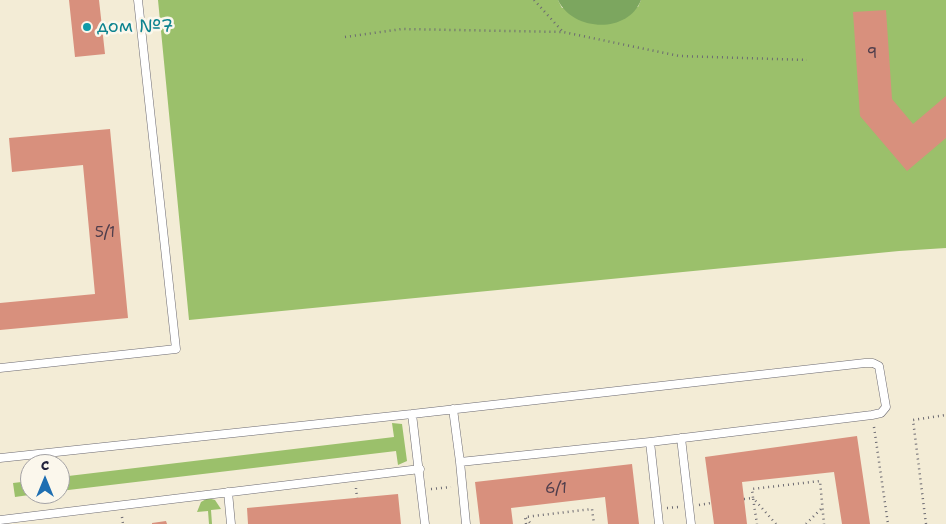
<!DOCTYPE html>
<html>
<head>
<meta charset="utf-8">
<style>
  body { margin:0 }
  #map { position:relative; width:946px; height:524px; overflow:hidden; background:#f3ecd6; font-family:"Shantell Sans",sans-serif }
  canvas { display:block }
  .north { position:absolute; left:20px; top:454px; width:50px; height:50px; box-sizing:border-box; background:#fbf7ec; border:1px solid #a4a2a5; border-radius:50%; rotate:0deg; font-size:14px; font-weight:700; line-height:20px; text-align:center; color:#22223b }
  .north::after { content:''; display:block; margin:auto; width:18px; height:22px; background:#1f6fb2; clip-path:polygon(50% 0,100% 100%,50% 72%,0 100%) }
</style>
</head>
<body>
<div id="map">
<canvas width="946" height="524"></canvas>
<div class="north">С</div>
</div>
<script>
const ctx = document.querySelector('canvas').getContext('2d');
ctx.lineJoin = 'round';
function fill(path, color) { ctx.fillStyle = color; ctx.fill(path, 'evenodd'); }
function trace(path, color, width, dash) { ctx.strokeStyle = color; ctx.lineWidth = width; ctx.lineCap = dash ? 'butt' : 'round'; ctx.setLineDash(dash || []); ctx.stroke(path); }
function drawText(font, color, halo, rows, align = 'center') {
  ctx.font = font + ' "Shantell Sans",sans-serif'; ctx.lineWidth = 5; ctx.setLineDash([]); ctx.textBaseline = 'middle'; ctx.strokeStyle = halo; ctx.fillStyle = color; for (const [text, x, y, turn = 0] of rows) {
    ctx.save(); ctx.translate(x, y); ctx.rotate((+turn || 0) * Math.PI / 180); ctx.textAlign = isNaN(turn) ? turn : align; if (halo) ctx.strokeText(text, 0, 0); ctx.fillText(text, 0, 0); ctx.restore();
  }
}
const green = new Path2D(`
  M158 0H558L562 8 638 7 641 0H946V248L899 251 189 320Z
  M392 423 402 424 407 461 398 465 396 451 60 491V477L394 437Z
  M30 481V494H36L15 497 13 483Z
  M208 498 215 500 221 509 211 510 212 524H209L208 511 197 512 201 502Z`);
const forest = new Path2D(`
  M558 0H641C628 34 573 32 558 0Z`);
const building = new Path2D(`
  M69 0H99L105 54 75 57Z
  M886 10 892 99 913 124 946 96V138L907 171 860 116 853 12Z
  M110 129 128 318 0 330V303L95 294 83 165 12 172 9 138Z
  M857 436 870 524H842L834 472 742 482 747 524H714L705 457Z
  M632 464 639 524H608L605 497 511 508 513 524H480L475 482Z
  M398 494 401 524H248L247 508Z
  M166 521 167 524H152V523Z`);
const path = new Path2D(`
  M534 0 563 32
  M345 37 402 29 563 32 679 56 807 60
  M874 427 888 524
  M356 488 357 498
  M431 489 451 487
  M744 499 753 498 757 524
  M699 505 711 503
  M667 508 679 507
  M122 517 123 524
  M526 518 531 524
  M526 524 525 517 592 509 594 524
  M776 524 753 498 752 489 820 481 824 524
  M806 524 821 509
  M926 524 913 420 946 415`);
const lane = new Path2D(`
  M0 368 176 349 138 0
  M412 414 865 363H873L879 366 886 407 881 413 872 415 650 442 460 462 453 409
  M681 438 691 524
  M650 442 659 524
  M0 458 412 414 425 524
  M460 462 466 524
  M228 492 231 524
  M0 520 420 469`);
const markers = [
  [87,27,5,"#0f9aa8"]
];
const numberNames = [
  ["9",872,54],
  ["5/1",105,233],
  ["6/1",556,489]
];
const cultureNames = [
  ["дом №7",97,27]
];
fill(green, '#9bc06b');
fill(forest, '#7ca65f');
fill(building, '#d8907d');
trace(lane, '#6b6971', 9);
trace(path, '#6b6971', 2.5, [1, 4]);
trace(lane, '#fff', 8);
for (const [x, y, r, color] of markers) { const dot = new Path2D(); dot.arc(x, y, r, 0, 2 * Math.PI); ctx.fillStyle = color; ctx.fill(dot); trace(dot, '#fbf7ec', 2); }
drawText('15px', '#503e4c', null, numberNames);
drawText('18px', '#0d838f', '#fbf7ec', cultureNames, 'left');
</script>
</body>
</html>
